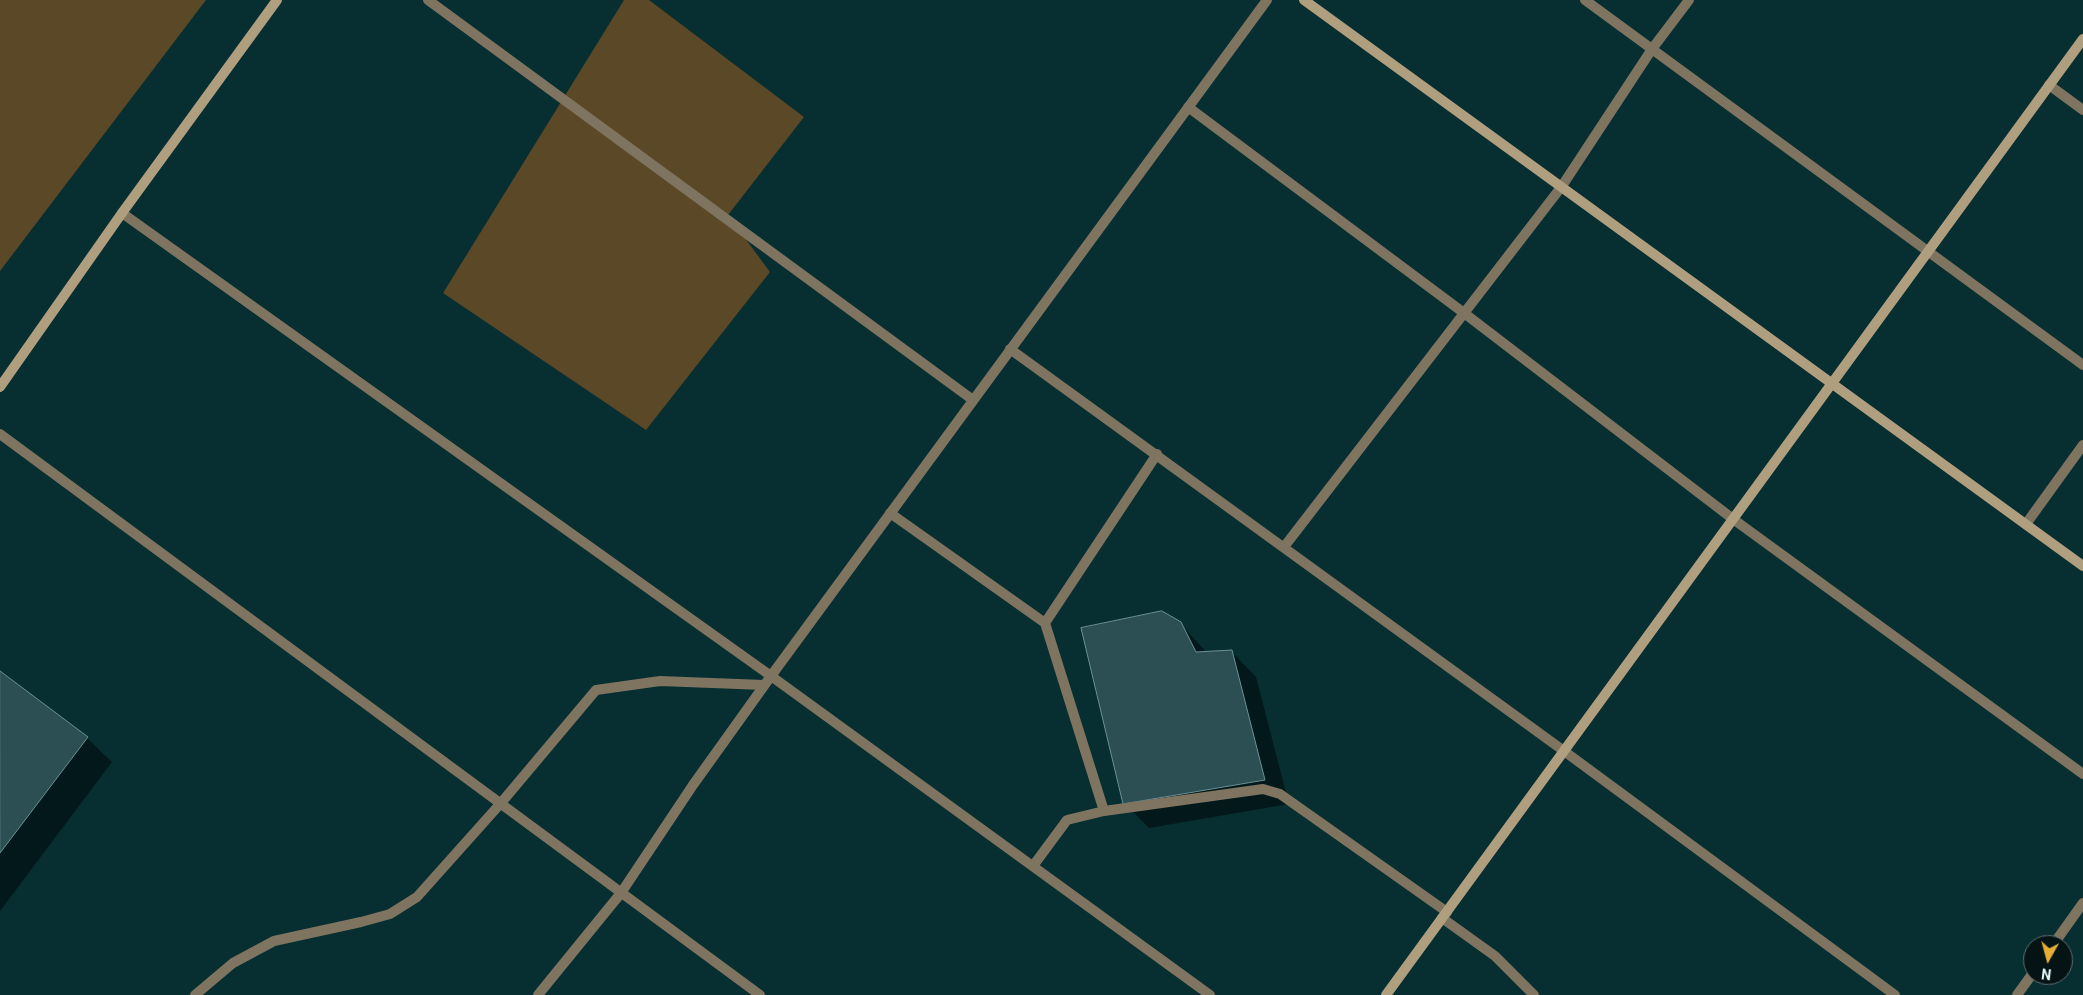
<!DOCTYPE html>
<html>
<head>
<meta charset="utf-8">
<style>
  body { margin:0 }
  #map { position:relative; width:2083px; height:995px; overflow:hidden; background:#072e31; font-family:Roboto,sans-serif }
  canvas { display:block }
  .north { position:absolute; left:2023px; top:935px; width:50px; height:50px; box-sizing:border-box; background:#051315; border:1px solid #5e6e70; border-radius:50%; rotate:187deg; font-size:14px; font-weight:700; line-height:20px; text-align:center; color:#e3f6f8 }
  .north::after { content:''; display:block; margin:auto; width:18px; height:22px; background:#e4ad35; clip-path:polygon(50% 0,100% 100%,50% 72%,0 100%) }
</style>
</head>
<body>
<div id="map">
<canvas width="2083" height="995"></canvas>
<div class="north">N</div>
</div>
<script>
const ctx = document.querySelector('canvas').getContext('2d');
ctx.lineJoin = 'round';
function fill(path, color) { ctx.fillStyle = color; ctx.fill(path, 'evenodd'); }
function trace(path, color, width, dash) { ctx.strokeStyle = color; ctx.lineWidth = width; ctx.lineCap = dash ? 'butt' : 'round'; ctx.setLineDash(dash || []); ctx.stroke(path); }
const green = new Path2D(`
  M0 0H206L0 271Z
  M624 0H649L804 117 728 215 770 272 646 430 443 293Z`);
const shadow = new Path2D(`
  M1180 623 1207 653 1232 652 1256 677 1289 804 1149 828 1124 803Z
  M0 673 87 738 112 762 0 911Z`);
const building = new Path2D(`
  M1162 611 1181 622 1196 652 1232 650 1265 780 1123 804 1081 628Z
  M0 671 88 737 0 853Z`);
const street = new Path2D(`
  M428 0 973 400
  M1585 0 2083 365
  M2049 85 2083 110
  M1188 107 1464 313 1733 519 2083 774
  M122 213 771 676 1210 995
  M1010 349 1564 751 1895 995
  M0 434 760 995
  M890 513 1045 623 1157 454
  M2026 524 2083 445
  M1284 547 1562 186 1652 49 1689 0
  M1045 623 1104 811
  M1033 866 1067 820 1104 811 1263 789 1280 794 1447 912
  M1442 918 1495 956 1534 995
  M2053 945 2083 903
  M195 995 233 963 274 941 361 922 390 914 417 897 501 803 596 690 660 681 764 685
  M538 995 621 893 693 785 771 676 1267 0
  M2017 995 2033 973`);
const secondary = new Path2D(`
  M1304 0 2083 566
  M0 387 122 213 277 0
  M1386 995 2083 39`);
fill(green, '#5a4826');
fill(shadow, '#0007');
fill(building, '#2b4f52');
trace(building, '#6b9195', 1);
trace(street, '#7e7460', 10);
trace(secondary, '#b09f7f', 10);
</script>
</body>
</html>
